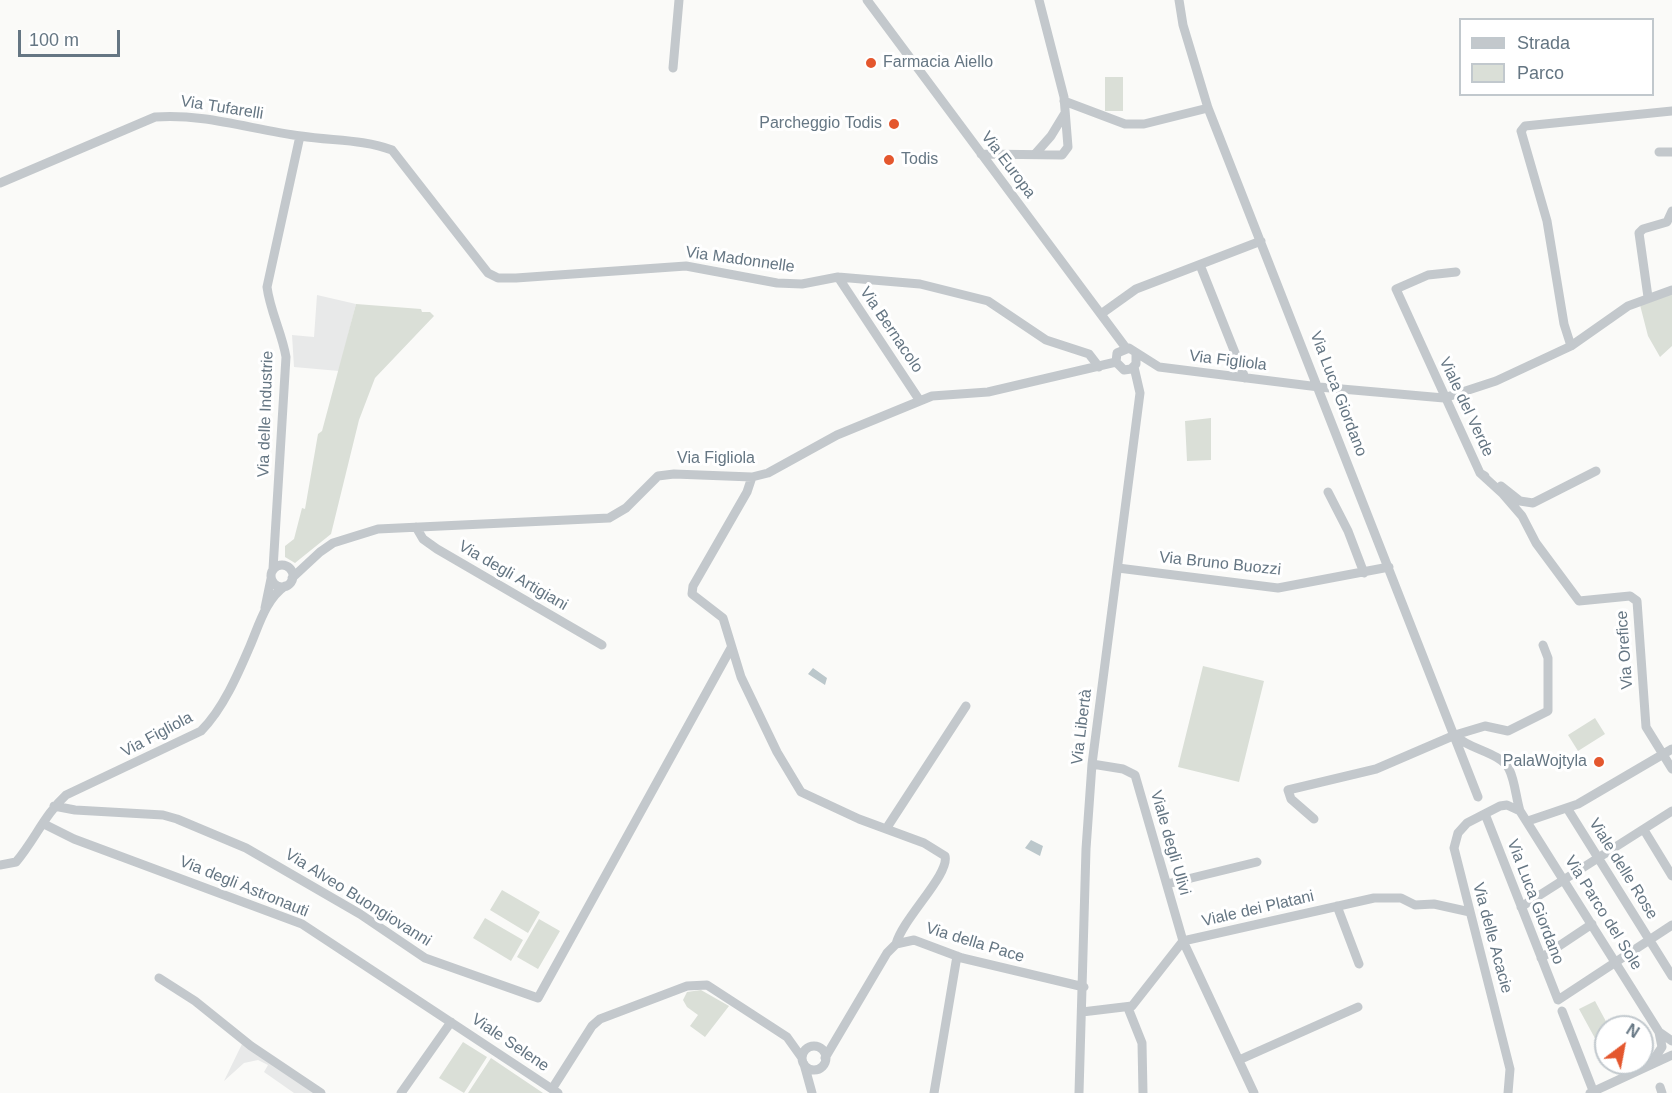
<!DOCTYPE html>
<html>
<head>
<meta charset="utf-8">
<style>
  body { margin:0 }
  #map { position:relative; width:1672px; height:1093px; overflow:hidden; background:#fafaf8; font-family:Helvetica,sans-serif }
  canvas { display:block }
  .legend { position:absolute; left:1459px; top:18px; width:195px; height:78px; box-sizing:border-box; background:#fff; border:2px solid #c1c8cd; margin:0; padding:8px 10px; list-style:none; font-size:18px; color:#657683 }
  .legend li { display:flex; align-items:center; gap:12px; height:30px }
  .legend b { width:30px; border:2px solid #c1c8cd }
  .north { position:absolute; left:1594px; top:1015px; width:60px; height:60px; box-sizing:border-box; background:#fff; border:2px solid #c1c8cd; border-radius:50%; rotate:32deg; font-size:16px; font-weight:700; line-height:24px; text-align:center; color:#657683 }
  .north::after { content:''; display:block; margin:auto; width:21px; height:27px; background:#e4572e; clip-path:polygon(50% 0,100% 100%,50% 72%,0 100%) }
  .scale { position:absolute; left:18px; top:30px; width:102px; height:27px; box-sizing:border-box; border:3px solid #657683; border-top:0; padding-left:8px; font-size:18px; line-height:21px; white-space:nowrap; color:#657683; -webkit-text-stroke:4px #fff; paint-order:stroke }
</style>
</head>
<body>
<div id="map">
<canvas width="1672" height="1093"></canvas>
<ul class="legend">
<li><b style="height:8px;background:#c3c8cc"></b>Strada</li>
<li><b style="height:16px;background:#dadfd7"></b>Parco</li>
</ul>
<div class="north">N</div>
<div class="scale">100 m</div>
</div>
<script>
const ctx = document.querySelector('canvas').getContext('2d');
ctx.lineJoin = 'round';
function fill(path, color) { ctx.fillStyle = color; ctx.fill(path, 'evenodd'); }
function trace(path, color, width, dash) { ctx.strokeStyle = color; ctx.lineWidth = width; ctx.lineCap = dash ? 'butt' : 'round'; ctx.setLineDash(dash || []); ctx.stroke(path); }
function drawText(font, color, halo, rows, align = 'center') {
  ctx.font = font + ' Helvetica,sans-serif'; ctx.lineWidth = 6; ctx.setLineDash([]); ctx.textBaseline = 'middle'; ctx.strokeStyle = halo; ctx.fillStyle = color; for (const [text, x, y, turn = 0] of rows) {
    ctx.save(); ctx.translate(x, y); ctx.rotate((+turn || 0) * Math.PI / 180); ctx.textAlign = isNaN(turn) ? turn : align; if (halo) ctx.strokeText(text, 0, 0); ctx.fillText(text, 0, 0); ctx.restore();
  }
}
const built = new Path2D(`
  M317 295 356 304 339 371 294 367 292 335 314 337Z
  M242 1044 315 1093H294L264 1072 268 1065 258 1060 244 1063 224 1081Z`);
const green = new Path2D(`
  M1105 77H1123V111H1105Z
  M1672 293V346L1660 357 1648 336 1640 305Z
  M356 304 421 309 422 312H430L434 316 375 378 359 420 331 534 295 563 285 557V546L294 539 302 508 305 509 318 434 322 431Z
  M1211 418V460L1187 461 1185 421Z
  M1203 666 1264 681 1239 782 1178 767Z
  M1595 718 1605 734 1578 751 1568 735Z
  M502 890 540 912 528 933 490 910Z
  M485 918 523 940 511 961 473 938Z
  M539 919 560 931 538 969 517 957Z
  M701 990 729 1006 705 1037 690 1026 698 1015 687 1007 683 1000 687 992Z
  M1595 1001 1609 1027H1606V1037L1597 1042 1579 1009Z
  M463 1042 487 1057 464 1093 439 1078Z
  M491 1058 543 1093H468Z`);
const water = new Path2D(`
  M813 668 827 678 825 685 808 674Z
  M1031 840 1043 846 1040 856 1025 848Z`);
const minor = new Path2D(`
  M867 0 1126 348
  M1179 0 1183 25 1208 108 1478 797
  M673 68 679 0
  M1064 101 1125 124H1144L1208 108
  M1659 152H1672
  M1036 153 1051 136 1065 113
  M981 154 1062 155 1068 147 1064 97 1039 0
  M0 183 155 117C204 113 253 130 301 136 331 141 363 139 392 150L488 273 498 278H516L686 266 777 283 802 284 838 277 920 284 988 301 1046 340 1089 354 1099 367
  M1200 265 1245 378
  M1456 272 1428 275 1396 289 1480 473 1485 476
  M838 277 920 401
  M1648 297 1639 233 1643 229 1667 222 1672 211
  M1101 314 1136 289 1261 241
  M1571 346 1564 324 1547 221 1521 131 1525 126 1672 111
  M1136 355V364L1131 369 1124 370 1116 362 1117 353 1129 348 1159 367 1319 387 1444 398 1496 381 1571 346 1628 306 1672 290
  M1480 473 1503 494 1522 516 1536 543 1579 601 1630 596 1637 601 1646 727 1672 769
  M752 477 747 492 693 586 692 594 723 618 741 677 777 752 801 792 859 819 924 843 945 856C950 874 903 918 896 944
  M1501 486 1520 501 1533 503 1596 471
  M1328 492 1348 531 1364 573
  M416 527 423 539 437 549 602 645
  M271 576a11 11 0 1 1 22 0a11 11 0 1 1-22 0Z
  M1118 568 1278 588 1389 567
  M273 569 286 357C282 333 270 311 267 287L300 136
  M292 578 320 552 333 543 378 529 609 518 626 508 658 476 674 474 752 477 768 473 837 435 932 396 988 392 1116 362
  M265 608 271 579
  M1457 737C1471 750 1499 752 1509 769 1515 781 1516 798 1520 811L1659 1032 1662 1047 1650 1065
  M1092 764 1123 769 1135 775 1183 941 1254 1093
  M54 806 75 810 163 815 177 819 246 848 360 914 425 958 538 998 731 648
  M1567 808 1672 976
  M1485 814 1558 1000 1672 925
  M1314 819 1291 799 1288 790 1376 769 1455 735 1485 726 1508 731 1548 711V658L1543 645
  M1528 821 1578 804 1672 749
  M44 824 74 839 302 924 558 1093
  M886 829 966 706
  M1644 830 1672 876
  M0 865 16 862C34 841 45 814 66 795L201 731C223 709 238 674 250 646 259 625 266 599 285 586
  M1167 884 1257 862
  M1337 906 1359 964
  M1521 907 1672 811
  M1541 958 1592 924
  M159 978 195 1001 251 1046 321 1093
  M1128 1008 1142 1043 1143 1093
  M1562 1011 1594 1093
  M1082 1012 1132 1006 1183 941 1374 898H1401L1415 905 1434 904 1470 912
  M1659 1032 1672 1041
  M802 1058a12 12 0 1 1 24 0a12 12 0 1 1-24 0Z
  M825 1058 887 953 896 944 914 940 962 958 1084 987
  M1239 1060 1358 1007
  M804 1064 812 1093
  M1660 1087 1662 1093
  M552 1089 592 1026 600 1019 687 986 707 985 787 1037 802 1058
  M401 1093 451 1022
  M934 1093 957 956
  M1079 1093 1086 849 1092 764 1140 393 1134 367
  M1508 1093 1510 1069 1454 848 1458 833 1467 823 1500 806 1507 805 1520 811
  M1590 1093 1672 1055`);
const markers = [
  [871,63,6,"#e4572e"],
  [894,124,6,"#e4572e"],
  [889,160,6,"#e4572e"],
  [1599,762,6,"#e4572e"]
];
const poiNames = [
  ["Farmacia Aiello",883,63],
  ["Parcheggio Todis",882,124,"right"],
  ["Todis",901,160],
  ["PalaWojtyla",1587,762,"right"]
];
const streetNames = [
  ["Via Tufarelli",222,108,9],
  ["Via Europa",1008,165,53],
  ["Via Madonnelle",740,260,8],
  ["Via Bernacolo",891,330,56],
  ["Via Figliola",1228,361,7],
  ["Via Luca Giordano",1338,394,69],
  ["Viale del Verde",1466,407,65],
  ["Via delle Industrie",266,414,-88],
  ["Via Figliola",716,459],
  ["Via Bruno Buozzi",1220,564,6],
  ["Via degli Artigiani",513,576,30],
  ["Via Orefice",1625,650,-94],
  ["Via Libertà",1082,727,-83],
  ["Via Figliola",157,735,-28],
  ["Viale degli Ulivi",1170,843,74],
  ["Viale delle Rose",1623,869,58],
  ["Via degli Astronauti",244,887,22],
  ["Via Alveo Buongiovanni",358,898,32],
  ["Via Luca Giordano",1535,902,69],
  ["Viale dei Platani",1258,909,-13],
  ["Via Parco del Sole",1603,913,58],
  ["Via delle Acacie",1492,938,75],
  ["Via della Pace",975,943,17],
  ["Viale Selene",510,1043,34]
];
fill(built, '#e8e9e9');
fill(green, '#dadfd7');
fill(water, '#bbc7cb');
trace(minor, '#c3c8cc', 9);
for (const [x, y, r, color] of markers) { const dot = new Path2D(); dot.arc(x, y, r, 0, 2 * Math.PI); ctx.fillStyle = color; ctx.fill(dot); trace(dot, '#fff', 2); }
drawText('16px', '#657683', '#fff', poiNames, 'left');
drawText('16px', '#657683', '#fff', streetNames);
</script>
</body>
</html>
